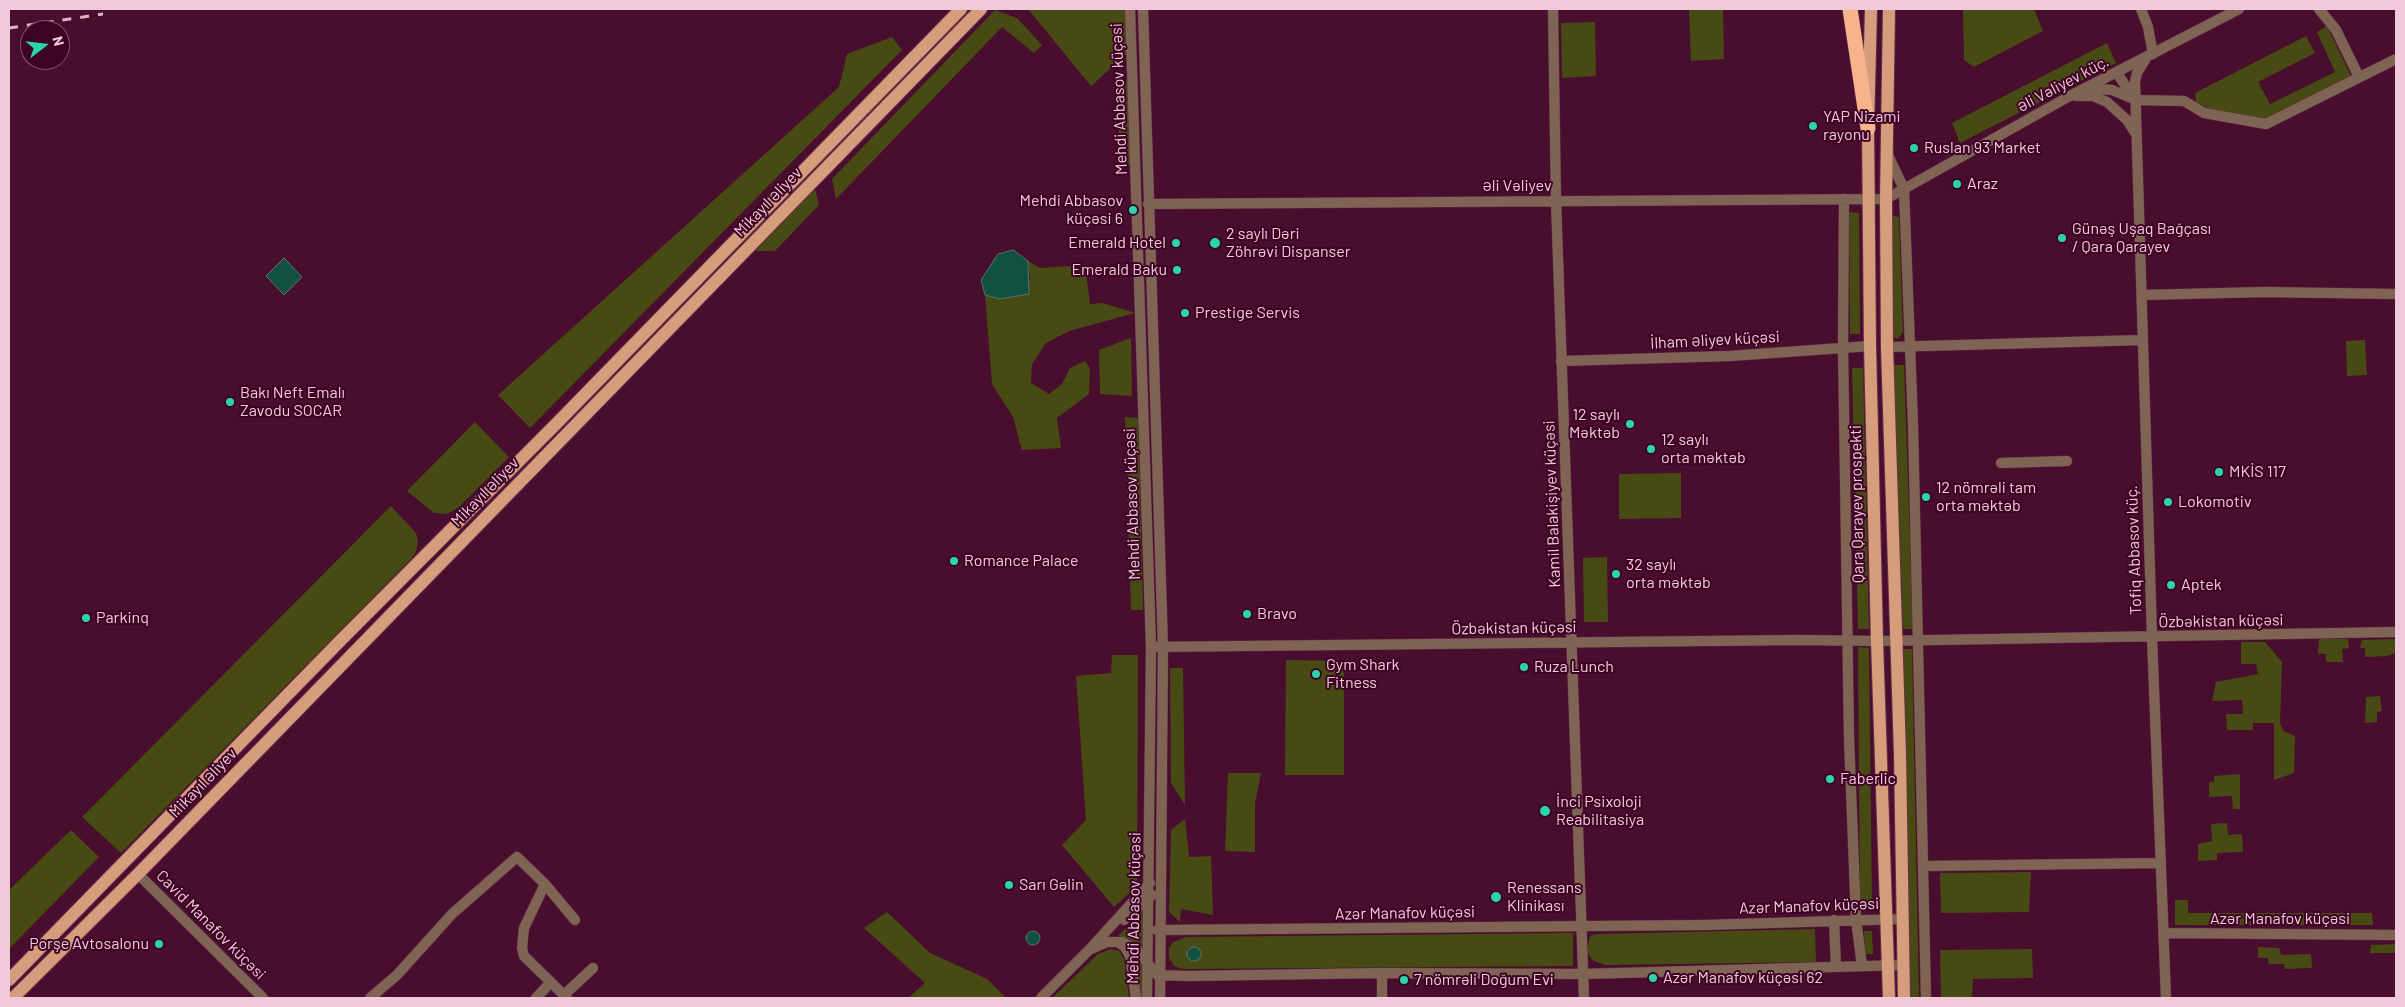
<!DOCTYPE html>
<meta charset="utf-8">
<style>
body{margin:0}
#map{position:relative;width:2405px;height:1007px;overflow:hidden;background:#490e2e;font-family:Barlow,sans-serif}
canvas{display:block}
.frame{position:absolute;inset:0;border:10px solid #f0cada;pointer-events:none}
.north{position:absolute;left:20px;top:20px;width:50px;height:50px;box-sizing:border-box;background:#3d0224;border:1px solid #85526d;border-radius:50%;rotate:74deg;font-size:14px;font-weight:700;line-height:20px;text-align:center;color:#f0cada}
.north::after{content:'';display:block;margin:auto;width:18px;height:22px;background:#2bd5ac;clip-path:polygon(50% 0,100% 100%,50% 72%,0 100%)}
</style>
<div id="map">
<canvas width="2405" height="1007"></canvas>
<div class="frame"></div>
<div class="north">N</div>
</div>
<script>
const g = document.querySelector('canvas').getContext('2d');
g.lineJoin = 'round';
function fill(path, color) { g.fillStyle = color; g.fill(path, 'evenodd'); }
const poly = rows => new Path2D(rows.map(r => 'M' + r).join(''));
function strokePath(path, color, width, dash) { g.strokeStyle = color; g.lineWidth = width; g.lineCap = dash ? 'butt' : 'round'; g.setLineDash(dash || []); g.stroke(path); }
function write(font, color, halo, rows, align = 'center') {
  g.font = font + ' Barlow,sans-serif'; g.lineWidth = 4; g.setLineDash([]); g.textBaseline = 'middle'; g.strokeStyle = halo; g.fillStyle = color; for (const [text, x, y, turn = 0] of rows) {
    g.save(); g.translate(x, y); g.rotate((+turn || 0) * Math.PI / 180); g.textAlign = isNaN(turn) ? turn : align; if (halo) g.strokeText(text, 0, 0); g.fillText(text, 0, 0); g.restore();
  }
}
fill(poly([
 [1028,9,1126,9,1131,50,1091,86],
 [1689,9,1723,9,1724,59,1691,61],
 [1963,9,2034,9,2043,31,1974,67,1964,60],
 [995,10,1017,18,1042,45,1034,53,1002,27,836,199,832,179],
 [1595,22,1596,76,1562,78,1561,23],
 [2327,26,2351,76,2265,119,2209,109,2196,102,2195,93,2306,36,2315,53,2258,82,2270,104,2335,72,2317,32],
 [892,37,902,50,530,428,498,395,839,87,847,54],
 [2107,43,2116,63,1960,143,1952,123],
 [1129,78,1132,169,1120,155,1117,90],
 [815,189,819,205,775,251,755,251],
 [1849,212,1859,213,1860,334,1850,334],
 [1890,215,1899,217,1903,332,1898,339,1892,337],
 [1028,261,1040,268,1085,265,1090,304,1103,303,1135,313,1069,331,1046,343,1032,364,1031,383,1049,394,1062,384,1070,368,1085,361,1090,368,1089,394,1057,418,1061,448,1022,450,1013,417,992,384,985,295,1000,299,1030,280],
 [1131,338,1132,396,1100,394,1099,350],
 [2365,340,2367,375,2347,376,2346,341],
 [1893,365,1904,365,1913,629,1903,629],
 [1852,368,1863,368,1869,629,1858,629],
 [1125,417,1138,418,1143,610,1131,610],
 [475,422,509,457,458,508,447,514,434,513,407,491],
 [1681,473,1681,518,1619,519,1619,474],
 [391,506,416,533,418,541,416,552,411,559,121,853,82,817],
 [1607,557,1608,622,1584,622,1583,558],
 [2319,639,2348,639,2349,648,2342,649,2343,662,2326,662,2326,654,2318,654],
 [2396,639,2396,653,2387,656,2365,657,2365,648,2360,648,2362,640],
 [2241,642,2265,642,2282,662,2280,723,2283,731,2295,736,2294,773,2274,780,2274,723,2253,723,2253,730,2227,730,2226,714,2243,714,2242,700,2212,701,2216,682,2258,674,2256,664,2241,664],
 [1858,647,1869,648,1872,908,1860,908],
 [1899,649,1912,649,1919,998,1906,998],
 [1112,655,1138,655,1137,886,1114,907,1062,845,1086,820,1076,676,1111,673],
 [1286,660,1344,661,1344,775,1285,775],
 [1170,668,1183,668,1185,805,1171,783],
 [2380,696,2382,711,2377,712,2377,722,2365,723,2366,697],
 [1228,773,1261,773,1255,803,1255,852,1225,851],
 [2240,774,2240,809,2233,809,2232,796,2209,797,2209,782,2214,782,2214,776],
 [1185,819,1189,857,1211,856,1213,915,1181,909,1180,922,1169,912,1171,830],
 [2227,823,2228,835,2242,834,2243,852,2217,853,2217,860,2198,861,2198,844,2212,841,2211,824],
 [71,830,99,857,9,949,9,890],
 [2031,872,2029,912,1941,913,1940,873],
 [2175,900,2188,900,2188,913,2372,913,2373,925,2175,925],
 [1146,908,1144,951,1128,939,1118,936],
 [887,912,930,953,987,979,1006,998,908,998,925,983,864,928],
 [1815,929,1816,962,1605,965,1592,960,1587,951,1590,936,1597,934],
 [1864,931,1872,931,1873,954,1865,954],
 [1573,933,1573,966,1183,969,1174,966,1169,958,1169,948,1173,942,1186,937],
 [2396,944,2396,953,2370,953,2371,945],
 [2258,947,2279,948,2281,955,2311,954,2312,968,2285,969,2284,964,2269,964,2268,958,2258,958],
 [1110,949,1119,951,1124,959,1129,998,1052,998,1098,954],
 [2032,949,2033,978,1973,979,1972,998,1941,998,1940,950],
 [1133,954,1143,964,1143,998,1140,998]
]), '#484a13');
const water = poly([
 [1013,250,1028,261,1029,294,1000,299,985,295,981,280,998,254,1013,250],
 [284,258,302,277,284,295,266,276,284,258],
 '1026 938a7 7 0 1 1 14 0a7 7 0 1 1-14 0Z',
 '1187 954a7 7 0 1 1 14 0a7 7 0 1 1-14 0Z'
]);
fill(water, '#125141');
strokePath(water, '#55756f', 1);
const minor = poly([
 [1130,9,1151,647,1147,998],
 [1143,9,1163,648,1160,998],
 [1553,9,1556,201,1584,998],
 [2141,9,2148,27,2153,54],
 [2319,9,2336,30,2359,77],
 [2145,60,2137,73,2135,82,2152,637,2166,998],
 [2117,73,2135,100],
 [2089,88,2112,90,2136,100,2184,101,2204,113,2266,124,2396,59],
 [2076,96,2093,96,2107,102,2127,120,2136,134],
 [1887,153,1904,189,1913,425,1926,998],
 [1844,199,1843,347,1849,738,1856,919,1862,966],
 [1148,204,1886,199,2068,97,2239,9],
 [2142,295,2264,292,2396,294],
 [1887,347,2143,340],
 [1561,361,1730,356,1870,346],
 [2001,463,2067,461],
 [1151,647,1798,640,1877,641,2396,632],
 [1924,866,2161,863],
 [138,874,263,998],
 [545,884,575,920],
 [1124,920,1152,895],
 [1834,920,1836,967],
 [1157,930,1705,925,1903,919],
 [2164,933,2396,935],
 [1119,943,1125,947,1130,956,1136,998],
 [1089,950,1107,942,1122,942,1137,950,1157,975,1187,976,1382,973,1583,974,1904,965],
 [1382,973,1382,998],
 [564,995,593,968],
 [370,998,397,975,452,914,517,857,545,884,524,928,522,948,524,956,567,998],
 [536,998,551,982],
 [1041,998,1089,950,1150,883]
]);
const major = poly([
 [1871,9,1868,128,1870,346,1877,641,1889,998],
 [1889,9,1886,199,1887,347,1900,754,1904,998],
 [9,980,338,643,557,423,961,9],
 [13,998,138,874,981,9]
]);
const highway = poly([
 [1850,9,1868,128]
]);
strokePath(minor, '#67304d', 11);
strokePath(major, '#67304d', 14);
strokePath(highway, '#67304d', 16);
strokePath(minor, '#7f6454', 10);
strokePath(major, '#d59d7c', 12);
strokePath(highway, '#f7b48c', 15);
strokePath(poly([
 [9,28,103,14]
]), '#ddb4c6', 3, [9, 9]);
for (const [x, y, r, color] of [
 [1813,126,5,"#2bd5ac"],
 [1914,148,5,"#2bd5ac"],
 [1957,184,5,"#2bd5ac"],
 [1133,210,5,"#2bd5ac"],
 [2062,238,5,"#2bd5ac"],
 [1176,243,5,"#2bd5ac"],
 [1215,243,6,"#2bd5ac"],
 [1177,270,5,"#2bd5ac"],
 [1185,313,5,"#2bd5ac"],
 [230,402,5,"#2bd5ac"],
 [1630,424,5,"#2bd5ac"],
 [1651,449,5,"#2bd5ac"],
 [2219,472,5,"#2bd5ac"],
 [1926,497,5,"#2bd5ac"],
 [2168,502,5,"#2bd5ac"],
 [954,561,5,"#2bd5ac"],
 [1616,574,5,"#2bd5ac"],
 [2171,585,5,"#2bd5ac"],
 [1247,614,5,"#2bd5ac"],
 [86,618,5,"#2bd5ac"],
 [1524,667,5,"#2bd5ac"],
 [1316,674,5,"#2bd5ac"],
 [1830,779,5,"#2bd5ac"],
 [1545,811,6,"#2bd5ac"],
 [1009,885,5,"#2bd5ac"],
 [1496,897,6,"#2bd5ac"],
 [159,944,5,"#2bd5ac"],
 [1653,978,5,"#2bd5ac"],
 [1404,980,5,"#2bd5ac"]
]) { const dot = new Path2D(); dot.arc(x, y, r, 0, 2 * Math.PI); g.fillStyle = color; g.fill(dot); strokePath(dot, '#3d0224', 2); }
write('16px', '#f0cada', '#3d0224', [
 ["Əli Vəliyev küç.",2063,84,-28],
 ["Mehdi Abbasov küçəsi",1119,99,-92],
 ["Əli Vəliyev",1517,186],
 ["Mikayıl Əliyev",768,202,-46],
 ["İlham Əliyev küçəsi",1715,340,-3],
 ["Mikayıl Əliyev",485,492,-46],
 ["Mehdi Abbasov küçəsi",1132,504,-92],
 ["Kamil Balakişiyev küçəsi",1552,504,-92],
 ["Qara Qarayev prospekti",1857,504,-91],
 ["Tofiq Abbasov küç.",2134,550,-92],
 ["Özbəkistan küçəsi",2221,621,-1],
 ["Özbəkistan küçəsi",1514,628,-1],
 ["Mikayıl Əliyev",203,783,-46],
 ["Azər Manafov küçəsi",1809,906,-2],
 ["Mehdi Abbasov küçəsi",1134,908,-89],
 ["Azər Manafov küçəsi",1405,913,-1],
 ["Azər Manafov küçəsi",2280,919],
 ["Cavid Manafov küçəsi",211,925,45]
]);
write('16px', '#f0cada', '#3d0224', [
 ["YAP Nizami",1823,117],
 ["rayonu",1823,135],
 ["Ruslan 93 Market",1924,148],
 ["Araz",1967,184],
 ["Mehdi Abbasov",1123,201,"right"],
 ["küçəsi 6",1123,219,"right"],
 ["Günəş Uşaq Bağçası",2072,229],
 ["/ Qara Qarayev",2072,247],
 ["2 saylı Dəri",1226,234],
 ["Zöhrəvi Dispanser",1226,252],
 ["Emerald Hotel",1166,243,"right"],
 ["Emerald Baku",1167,270,"right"],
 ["Prestige Servis",1195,313],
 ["Bakı Neft Emalı",240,393],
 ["Zavodu SOCAR",240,411],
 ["12 saylı",1620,415,"right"],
 ["Məktəb",1620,433,"right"],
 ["12 saylı",1661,440],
 ["orta məktəb",1661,458],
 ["MKİS 117",2229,472],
 ["12 nömrəli tam",1936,488],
 ["orta məktəb",1936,506],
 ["Lokomotiv",2178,502],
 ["Romance Palace",964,561],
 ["32 saylı",1626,565],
 ["orta məktəb",1626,583],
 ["Aptek",2181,585],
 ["Bravo",1257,614],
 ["Parkinq",96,618],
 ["Gym Shark",1326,665],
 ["Fitness",1326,683],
 ["Ruza Lunch",1534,667],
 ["Faberlic",1840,779],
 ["İnci Psixoloji",1556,802],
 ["Reabilitasiya",1556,820],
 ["Sarı Gəlin",1019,885],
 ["Renessans",1507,888],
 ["Klinikası",1507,906],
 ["Porşe Avtosalonu",149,944,"right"],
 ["Azər Manafov küçəsi 62",1663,978],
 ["7 nömrəli Doğum Evi",1414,980]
], 'left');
</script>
